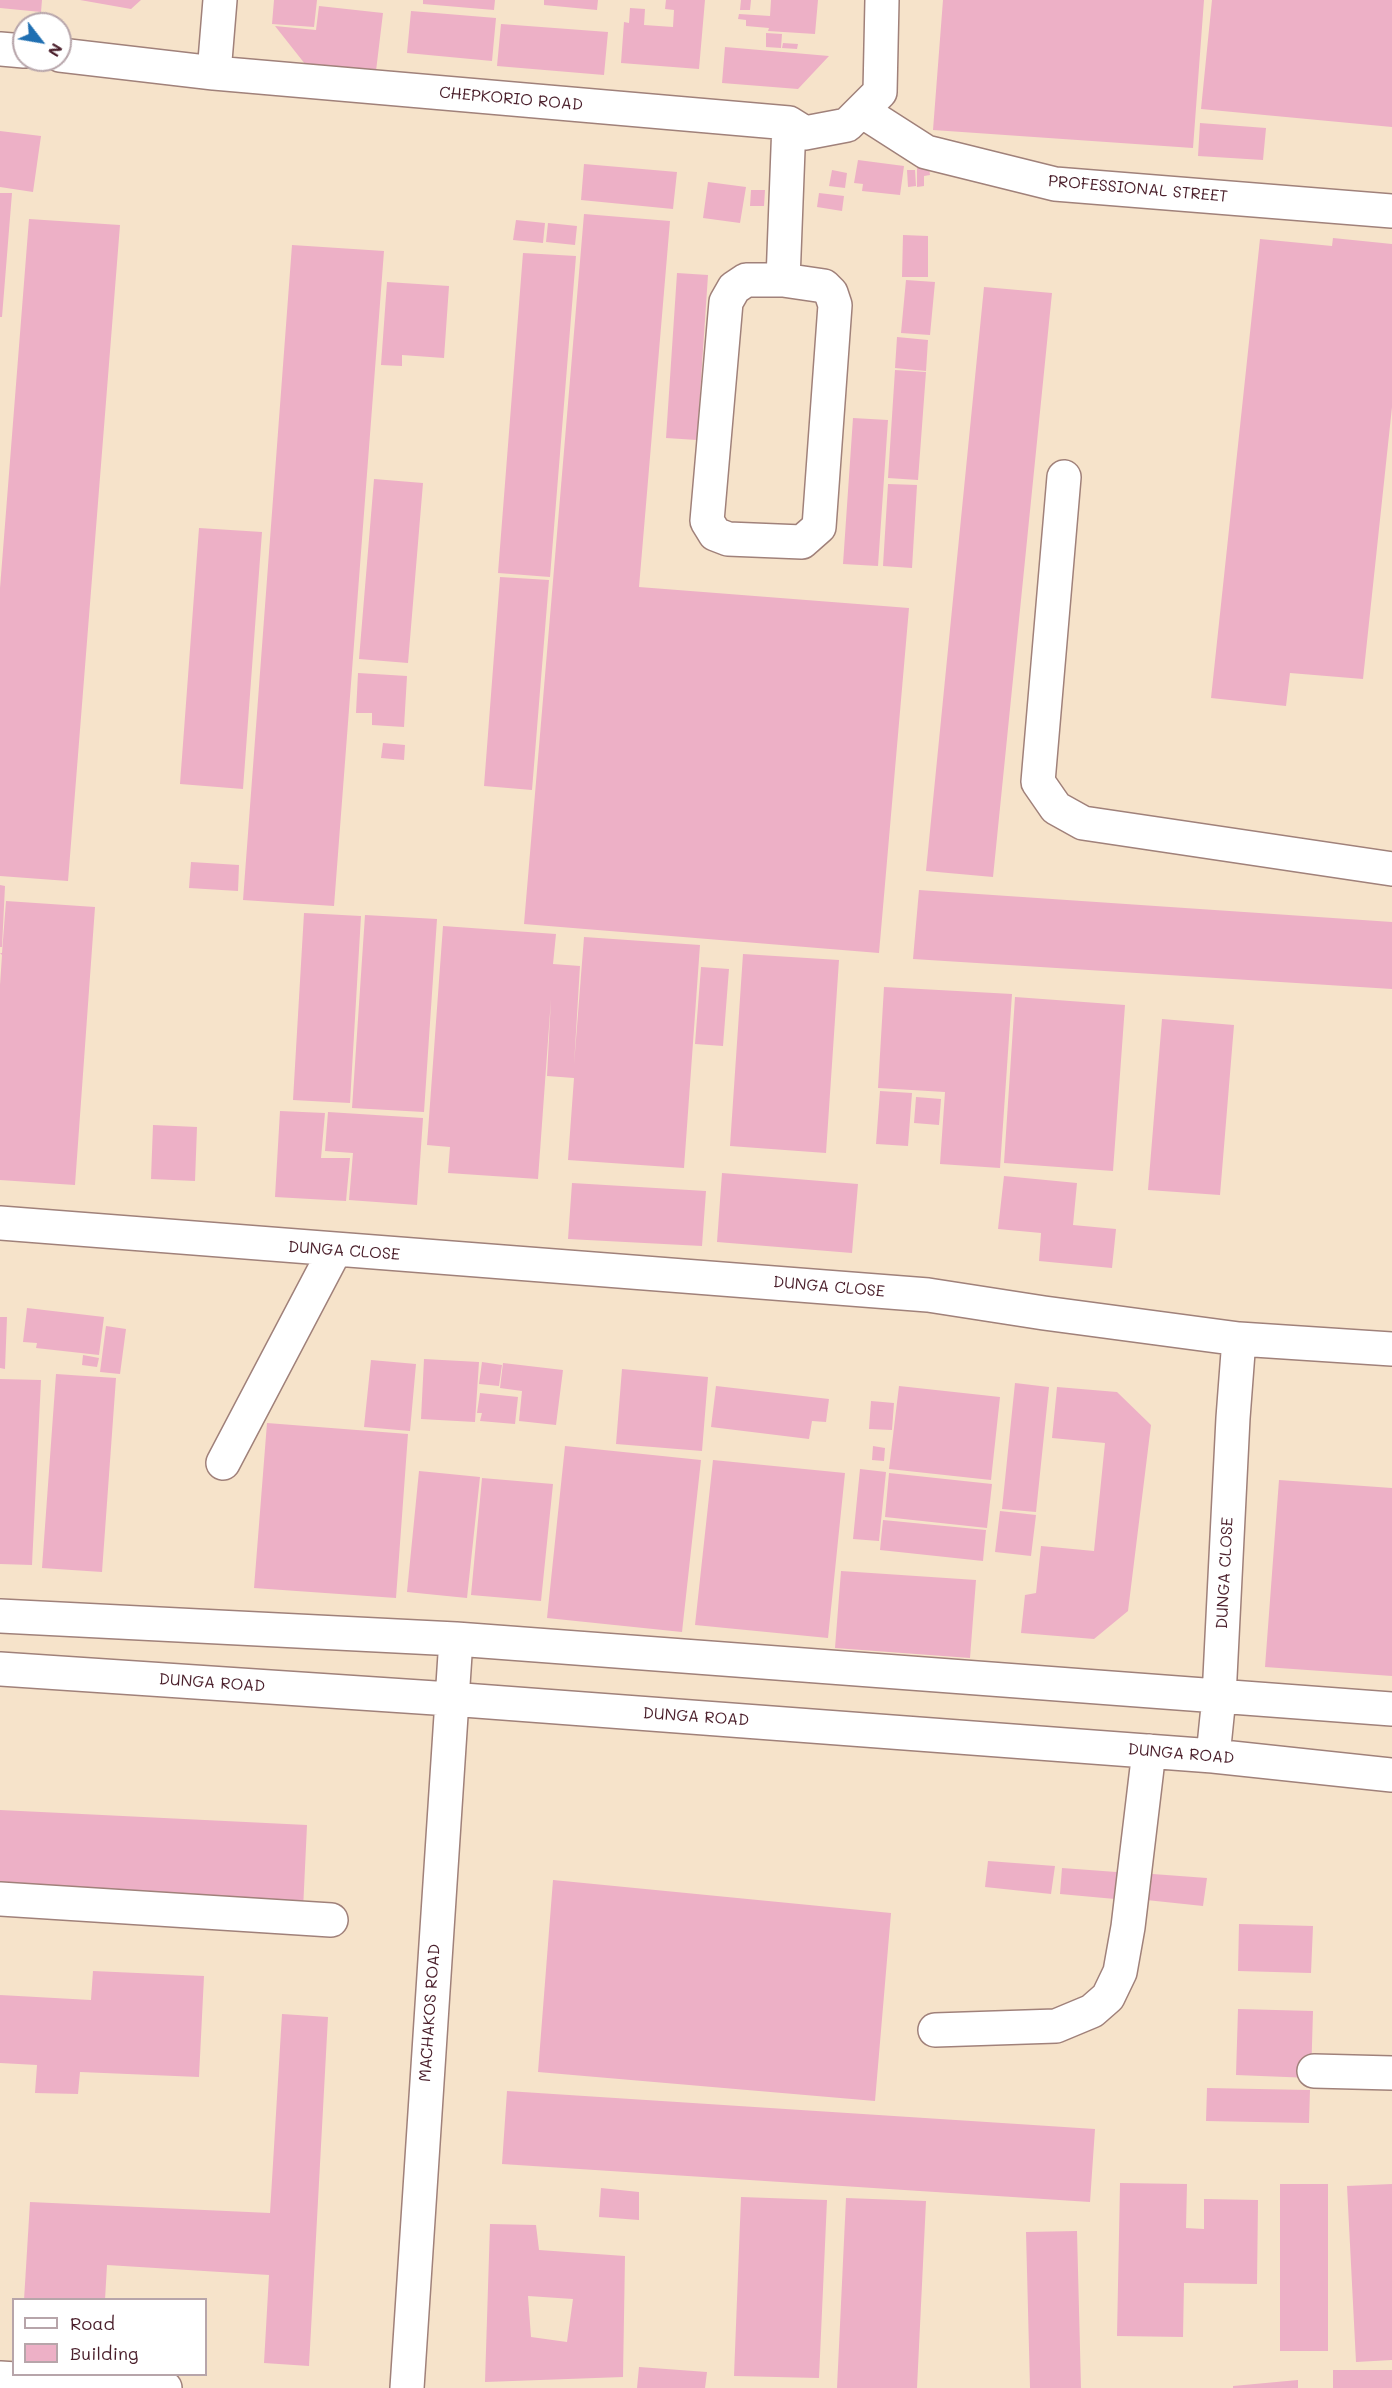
<!DOCTYPE html>
<style>
body{margin:0}
#map{position:relative;width:1392px;height:2388px;overflow:hidden;background:#f6e3ca;font-family:Mali,sans-serif}
canvas{display:block}
.legend{position:absolute;left:12px;top:2298px;width:195px;height:78px;box-sizing:border-box;background:#fff;border:2px solid #b7a5aa;margin:0;padding:8px 10px;list-style:none;font-size:18px;color:#4a1f2b}
.legend li{display:flex;align-items:center;gap:12px;height:30px}
.legend b{width:30px;border:2px solid #b7a5aa}
.north{position:absolute;left:12px;top:12px;width:60px;height:60px;box-sizing:border-box;background:#fff;border:2px solid #b7a5aa;border-radius:50%;rotate:121deg;font-size:16px;font-weight:700;line-height:24px;text-align:center;color:#4a1f2b}
.north::after{content:'';display:block;margin:auto;width:21px;height:27px;background:#1f6fb2;clip-path:polygon(50% 0,100% 100%,50% 72%,0 100%)}
</style>
<div id="map">
<canvas width="1392" height="2388"></canvas>
<ul class="legend">
<li><b style="height:8px;background:#fff"></b>Road</li>
<li><b style="height:16px;background:#edb0c6"></b>Building</li>
</ul>
<div class="north">N</div>
</div>
<script>
const g = document.querySelector('canvas').getContext('2d');
g.lineJoin = 'round';
function fill(path, color) { g.fillStyle = color; g.fill(path, 'evenodd'); }
const poly = rows => new Path2D(rows.map(r => 'M' + r).join(''));
function strokePath(path, color, width, dash) { g.strokeStyle = color; g.lineWidth = width; g.lineCap = dash ? 'butt' : 'round'; g.setLineDash(dash || []); g.stroke(path); }
function write(font, color, halo, rows, align = 'center') {
  g.font = font + ' Mali,sans-serif'; g.lineWidth = 5; g.setLineDash([]); g.textBaseline = 'middle'; g.strokeStyle = halo; g.fillStyle = color; for (const [text, x, y, turn = 0] of rows) {
    g.save(); g.translate(x, y); g.rotate((+turn || 0) * Math.PI / 180); g.textAlign = isNaN(turn) ? turn : align; if (halo) g.strokeText(text, 0, 0); g.fillText(text, 0, 0); g.restore();
  }
}
fill(poly([
 [0,0,42,0,41,12,0,8],
 [80,0,141,0,131,9],
 [274,0,317,0,314,27,272,24],
 [423,0,495,0,494,10,423,4],
 [544,0,598,0,597,10,544,5],
 [666,0,705,0,699,69,621,63,624,22,629,23,630,8,645,9,644,25,673,27,674,10,665,9],
 [741,0,751,0,750,10,740,10],
 [771,0,818,0,815,34,768,31,769,28,746,26,746,20,738,19,739,14,770,16],
 [943,0,1204,0,1193,148,933,130],
 [1212,0,1392,0,1392,127,1201,109],
 [319,6,383,13,376,71,305,64,275,26,316,30],
 [411,11,496,18,492,61,407,53],
 [501,24,608,32,604,75,497,66],
 [766,33,782,34,781,48,766,47],
 [783,43,798,44,797,49,782,48],
 [725,47,829,56,798,89,722,83],
 [1200,123,1266,128,1263,160,1198,156],
 [0,131,41,136,33,192,0,187],
 [858,160,904,166,900,195,862,191,863,184,854,183],
 [584,164,677,172,673,209,581,200],
 [917,168,929,168,930,175,924,176,924,186,917,187],
 [832,170,847,173,845,188,829,186],
 [907,170,915,170,916,186,908,187],
 [708,182,746,187,740,223,703,218],
 [751,190,765,190,764,206,750,206],
 [0,193,12,193,2,317,0,317],
 [819,193,844,196,842,211,817,207],
 [584,214,670,221,639,587,909,608,879,953,524,924],
 [29,219,120,225,68,881,0,876,0,588],
 [516,220,545,223,543,243,513,240],
 [548,223,577,226,575,245,546,242],
 [903,235,928,236,928,277,902,277],
 [1333,238,1392,244,1392,407,1363,679,1290,673,1286,706,1211,698,1260,239,1332,246],
 [292,245,384,251,334,906,243,900],
 [523,253,576,256,550,577,498,573],
 [677,273,708,275,697,440,666,438],
 [906,280,935,282,930,335,901,333],
 [387,282,449,286,444,358,402,355,402,366,381,365],
 [984,287,1052,293,993,877,926,871],
 [897,337,928,340,926,371,895,368],
 [895,370,926,372,918,480,888,478],
 [853,418,888,420,878,566,843,564],
 [374,479,423,483,408,663,359,659],
 [888,484,917,485,912,568,883,566],
 [199,528,262,532,243,789,180,784],
 [500,577,549,580,532,790,484,786],
 [358,673,407,676,404,727,372,725,372,713,356,713],
 [383,743,405,745,404,760,381,758],
 [191,862,239,865,238,891,189,888],
 [0,885,5,886,2,947,0,947],
 [919,890,1392,922,1392,989,913,959],
 [6,901,95,907,75,1185,0,1180,0,985,2,955,0,953,2,953],
 [304,913,361,916,350,1103,293,1100],
 [365,915,437,919,424,1112,352,1108],
 [443,926,556,934,553,964,580,966,574,1065,584,937,700,945,684,1168,568,1160,574,1078,547,1076,551,999,538,1179,448,1173,450,1147,427,1145],
 [743,954,839,960,826,1153,730,1146],
 [701,967,729,969,723,1046,695,1044],
 [884,987,1012,994,1000,1168,940,1164,945,1092,878,1088],
 [1015,997,1125,1005,1113,1171,1004,1163],
 [1162,1019,1234,1025,1220,1195,1148,1190],
 [880,1091,912,1093,908,1146,876,1144],
 [916,1097,941,1099,939,1125,914,1123],
 [280,1111,325,1113,321,1158,350,1158,346,1201,275,1197],
 [328,1112,423,1118,417,1205,349,1200,353,1153,325,1151],
 [153,1125,197,1127,195,1181,151,1179],
 [722,1173,858,1184,852,1253,717,1242],
 [1004,1176,1077,1183,1073,1225,1116,1229,1112,1268,1039,1261,1041,1233,998,1229],
 [572,1183,706,1191,702,1246,568,1239],
 [27,1308,104,1317,99,1355,36,1348,37,1343,23,1342],
 [0,1317,7,1317,5,1369,0,1368],
 [106,1326,126,1329,120,1374,100,1372],
 [83,1355,99,1358,97,1367,82,1365],
 [424,1359,479,1362,475,1422,421,1419],
 [371,1360,416,1364,410,1431,364,1427],
 [482,1362,502,1365,499,1386,479,1384],
 [503,1363,563,1370,556,1425,519,1421,522,1391,500,1388],
 [622,1369,708,1377,702,1451,616,1444],
 [56,1374,116,1378,102,1572,42,1568],
 [0,1379,41,1380,32,1565,0,1564],
 [1015,1383,1049,1387,1036,1512,1002,1509],
 [716,1386,829,1399,826,1422,812,1421,809,1439,711,1427],
 [899,1386,1000,1397,991,1480,889,1469],
 [1057,1387,1117,1392,1151,1425,1128,1611,1094,1639,1021,1633,1025,1595,1036,1593,1041,1546,1094,1551,1105,1443,1052,1438],
 [480,1393,518,1397,515,1424,480,1421,482,1413,477,1413],
 [871,1401,894,1403,892,1430,869,1429],
 [267,1423,408,1434,396,1598,254,1588],
 [565,1446,701,1460,682,1632,547,1618],
 [873,1446,885,1448,884,1461,872,1460],
 [713,1460,845,1473,828,1638,695,1625],
 [860,1469,886,1472,879,1541,853,1539],
 [419,1471,480,1477,467,1598,407,1592],
 [889,1473,992,1484,987,1528,885,1517],
 [482,1478,553,1484,541,1601,471,1595],
 [1279,1480,1392,1488,1392,1676,1265,1667],
 [1000,1511,1036,1515,1031,1556,995,1552],
 [883,1520,986,1530,983,1561,880,1550],
 [841,1571,976,1580,970,1658,835,1648],
 [0,1810,307,1825,303,1910,0,1894],
 [988,1861,1055,1866,1051,1894,985,1887],
 [1062,1868,1130,1873,1126,1900,1060,1894],
 [1139,1873,1207,1878,1203,1906,1137,1899],
 [553,1880,891,1913,875,2101,538,2072],
 [1239,1924,1313,1926,1311,1973,1238,1971],
 [93,1971,204,1976,199,2077,80,2072,78,2094,35,2093,37,2065,0,2063,0,1995,91,2000],
 [1238,2009,1313,2011,1311,2078,1236,2075],
 [282,2014,328,2017,309,2366,264,2363,269,2275,107,2265,105,2300,24,2300,30,2202,270,2213],
 [1207,2088,1310,2090,1309,2123,1206,2121],
 [507,2091,1095,2129,1090,2202,502,2164],
 [1120,2183,1187,2184,1186,2228,1204,2229,1204,2199,1258,2200,1257,2284,1184,2283,1183,2337,1117,2336],
 [1280,2184,1328,2184,1328,2351,1280,2351],
 [1392,2184,1392,2360,1356,2362,1347,2186],
 [601,2188,639,2192,639,2220,599,2217],
 [741,2197,827,2200,819,2378,734,2376],
 [846,2198,926,2201,917,2388,837,2388],
 [490,2224,536,2225,539,2250,625,2256,623,2377,485,2382],
 [528,2296,573,2299,567,2342,531,2337],
 [1077,2231,1081,2388,1030,2388,1026,2232],
 [639,2367,707,2372,705,2388,637,2388],
 [1333,2370,1392,2370,1392,2388,1333,2388],
 [1298,2380,1298,2388,1233,2388,1233,2386]
]), '#edb0c6');
const minor = poly([
 [0,49,24,51],
 [60,55,214,73,789,123,805,133,847,125,880,92,882,0],
 [214,73,220,0],
 [862,111,926,152,1055,184,1392,211],
 [783,280,824,286,831,293,835,305,819,527,802,542,728,539,715,534,707,521,726,302,734,288,746,280,783,280,789,123],
 [1064,477,1038,782,1056,808,1083,823,1392,869],
 [0,1223,928,1295,1044,1313,1239,1339,1233,1418,1219,1697,1213,1756],
 [1239,1339,1392,1349],
 [223,1463,335,1250],
 [0,1616,456,1639,1392,1709],
 [0,1669,450,1699,1213,1756,1392,1775],
 [0,1899,331,1920],
 [935,2030,1056,2026,1092,2011,1108,1997,1120,1972,1128,1927,1149,1751],
 [1314,2071,1392,2073],
 [0,2378,165,2388],
 [407,2388,456,1639]
]);
strokePath(minor, '#a0817a', 36);
strokePath(minor, '#fff', 33);
write('16px', '#4a1f2b', '#fff', [
 ["CHEPKORIO ROAD",511,99,5],
 ["PROFESSIONAL STREET",1138,189,5],
 ["DUNGA CLOSE",344,1251,4],
 ["DUNGA CLOSE",829,1287,5],
 ["DUNGA CLOSE",1225,1573,-87],
 ["DUNGA ROAD",212,1683,4],
 ["DUNGA ROAD",696,1717,4],
 ["DUNGA ROAD",1181,1754,5],
 ["MACHAKOS ROAD",430,2013,-86]
]);
</script>
